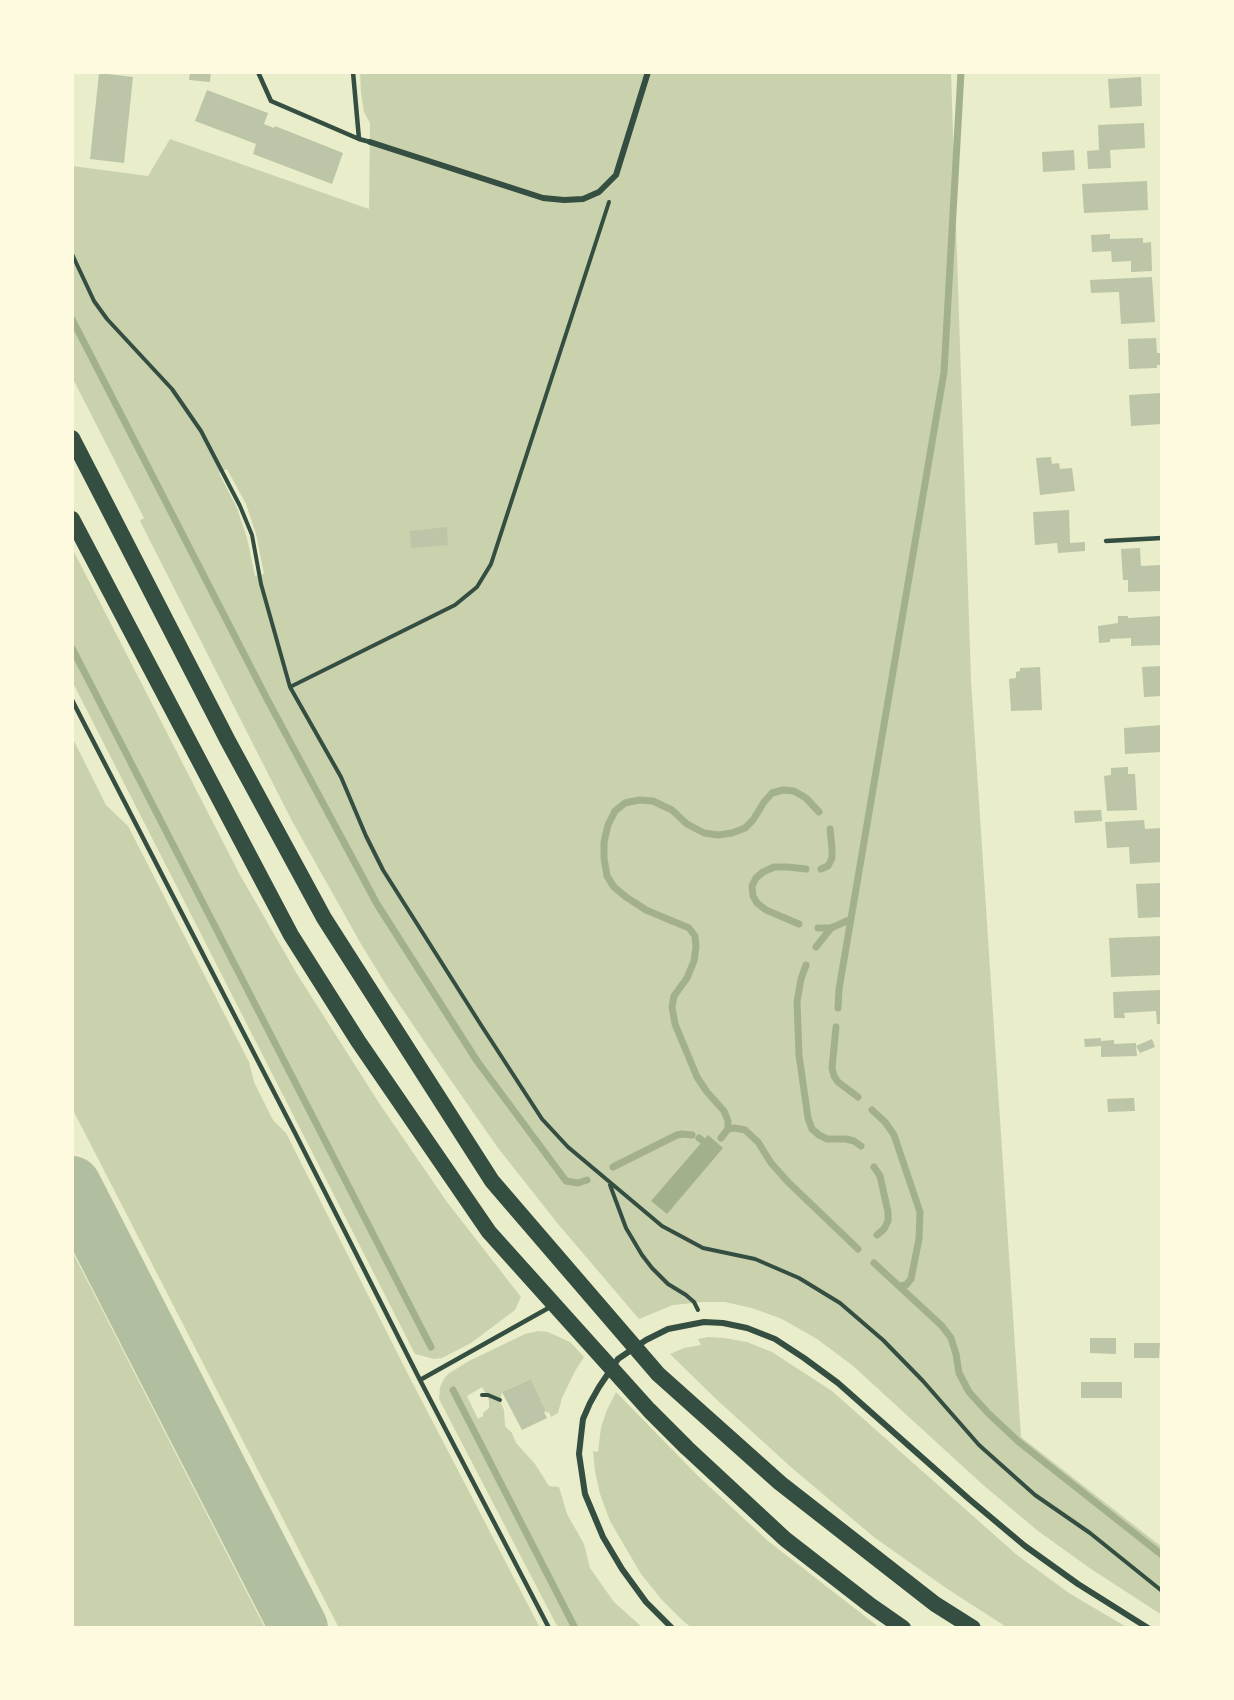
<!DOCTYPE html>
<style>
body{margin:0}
#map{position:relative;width:1234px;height:1700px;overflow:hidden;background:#e9edc9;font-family:Quicksand,sans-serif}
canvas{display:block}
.frame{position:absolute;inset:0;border:74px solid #fefae0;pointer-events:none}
</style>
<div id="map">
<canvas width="1234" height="1700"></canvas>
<div class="frame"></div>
</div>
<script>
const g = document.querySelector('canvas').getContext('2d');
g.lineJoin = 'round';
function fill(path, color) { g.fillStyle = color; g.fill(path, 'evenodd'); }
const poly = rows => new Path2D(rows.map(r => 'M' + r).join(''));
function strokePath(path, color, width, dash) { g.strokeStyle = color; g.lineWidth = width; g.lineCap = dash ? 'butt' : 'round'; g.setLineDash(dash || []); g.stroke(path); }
fill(poly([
 [360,72,951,72,971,681,1021,1437,1162,1547,1162,1615,1091,1569,1038,1531,982,1484,852,1365,817,1339,782,1319,752,1308,725,1302,703,1302,673,1305,639,1319,558,1224,498,1148,443,1069,388,988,361,944,292,821,140,521,144,518,72,377,72,166,148,176,170,139,369,209,370,123,364,112,361,93],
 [227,469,246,504,256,534,264,574,255,576,247,538,237,508,219,473],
 [72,548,240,875,297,974,379,1103,447,1202,521,1297,515,1310,471,1343,442,1358,434,1359,415,1354,72,681],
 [72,737,106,805,128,826,249,1062,254,1082,273,1120,286,1133,412,1382,540,1628,339,1628,72,1108],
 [72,1251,265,1628,72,1628],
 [538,1331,548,1332,570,1342,584,1357,575,1371,562,1398,558,1413,551,1417,549,1412,547,1413,531,1379,502,1392,500,1401,504,1410,505,1426,512,1433,516,1443,535,1464,549,1486,559,1487,567,1514,584,1544,590,1568,614,1602,643,1628,560,1628,556,1624,439,1399,440,1387,444,1379,448,1374,469,1361,525,1334],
 [482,1387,489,1400,489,1408,483,1413,483,1416,478,1419,467,1396],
 [708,1337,724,1338,747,1342,772,1352,832,1391,1017,1555,1069,1593,1128,1628,1008,1628,949,1590,875,1538,792,1468,716,1399,670,1354,684,1348,701,1345,698,1339],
 [616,1392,698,1476,768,1541,880,1628,692,1628,683,1621,662,1600,641,1574,610,1521,600,1494,595,1471,593,1451,598,1452,601,1427,607,1410]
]), '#cad2ad');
fill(poly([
 [708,1135,723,1148,667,1214,651,1201]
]), '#a3b18a');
strokePath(poly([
 [72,319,266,697,377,904,477,1061,566,1181,578,1183,587,1180],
 [72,648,431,1347],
 [821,869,828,866,832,858,832,848,830,829],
 [799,924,766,910,757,903,753,896,752,886,756,878,763,872,774,867,788,867,806,869],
 [818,928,831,928],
 [816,947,831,928,851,919],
 [806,965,801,979,797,1002,799,1055,808,1118,812,1129,819,1135,827,1139,846,1139,854,1141,861,1146],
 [838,1008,839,989,944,372,961,72],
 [836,1027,832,1068,834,1076,838,1082,858,1097],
 [872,1110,885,1122,894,1135,920,1212,919,1239,911,1279,906,1285,899,1286],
 [728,1129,735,1128,745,1130,758,1142,771,1163,788,1182,858,1249],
 [699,1138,703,1141],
 [721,1138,728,1129,728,1121,724,1111,707,1092,697,1077,675,1024,672,1007,674,996,687,978,694,961,696,947,695,936,689,928,646,910,626,897,614,887,607,876,604,858,604,842,608,825,615,811,625,803,639,800,653,801,672,810,687,824,704,833,718,835,732,833,745,828,753,820,764,802,772,793,783,790,794,791,806,798,819,812],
 [613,1167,677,1135,682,1134,692,1135],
 [874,1167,880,1176,888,1212,888,1221,884,1229,877,1235],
 [874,1263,942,1326,951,1338,956,1354,959,1373,969,1392,988,1413,1019,1442,1162,1555],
 [453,1390,575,1628]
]), '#a3b18a', 7);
strokePath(poly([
 [72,1185,299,1628]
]), '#b2bea0', 58);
fill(poly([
 [190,72,211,72,210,82,189,80],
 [99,73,133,77,124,163,90,159],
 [1141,77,1142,106,1110,108,1108,79],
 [207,90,268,113,264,124,274,128,275,126,343,153,332,184,253,154,256,144,195,121],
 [1144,123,1145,148,1110,150,1111,168,1088,169,1087,151,1099,150,1098,125],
 [1074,150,1075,170,1043,172,1042,152],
 [1147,181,1148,210,1084,213,1082,184],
 [1110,234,1110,239,1143,238,1143,243,1151,242,1152,271,1131,272,1131,261,1112,262,1111,251,1092,252,1091,235],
 [1152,277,1155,322,1121,324,1119,292,1091,293,1090,280],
 [1156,338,1157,353,1162,353,1162,365,1157,365,1157,368,1129,369,1128,339],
 [1160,393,1162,424,1131,426,1129,395],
 [1051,457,1052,464,1059,463,1060,469,1072,468,1075,491,1040,495,1036,458],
 [1069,510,1070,543,1085,542,1085,551,1058,553,1057,543,1035,545,1033,512],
 [447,527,448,545,411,548,410,531],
 [1140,548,1141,566,1161,565,1162,591,1128,592,1128,580,1123,580,1121,549],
 [1118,616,1128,616,1128,618,1161,616,1162,645,1131,646,1131,638,1110,639,1110,642,1099,643,1098,626,1118,623],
 [1162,666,1162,696,1144,697,1142,667],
 [1040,667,1042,710,1011,711,1009,679,1016,678,1016,672,1020,671,1020,668],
 [1162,725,1162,752,1125,754,1124,728],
 [1128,767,1128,774,1135,774,1137,810,1107,811,1104,776,1111,775,1111,768],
 [1101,810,1102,821,1075,823,1074,811],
 [1144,820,1145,829,1162,828,1162,862,1130,864,1129,847,1107,848,1105,822],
 [1162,883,1162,917,1138,918,1136,884],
 [1162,936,1162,975,1111,977,1109,938],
 [1161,990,1162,993,1162,1024,1157,1024,1156,1011,1124,1013,1125,1018,1114,1018,1113,992],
 [1101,1038,1101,1041,1114,1040,1114,1044,1136,1043,1136,1046,1152,1039,1155,1047,1140,1053,1136,1046,1137,1056,1101,1057,1101,1046,1085,1047,1084,1039],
 [1134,1098,1135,1111,1108,1112,1107,1099],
 [1090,1338,1116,1338,1116,1354,1090,1353],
 [1134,1343,1160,1343,1159,1358,1134,1358],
 [531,1379,546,1411,544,1412,547,1418,522,1430,502,1392],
 [1081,1382,1122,1382,1122,1398,1081,1398]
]), '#bcc5a7');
strokePath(poly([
 [72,254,94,301,107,319,172,389,201,431,240,506,252,535,261,584,290,687,341,777,366,836,383,870,481,1025,542,1119,568,1147,662,1226,703,1248,755,1259,799,1278,840,1303,883,1340,923,1381,979,1445,1035,1495,1090,1533,1162,1591],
 [290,687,455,605,477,587,491,564,609,202],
 [610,1185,626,1228,642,1255,652,1268,668,1284,686,1295,694,1302,698,1310],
 [482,1395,488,1395,500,1400]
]), '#344e41', 4);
strokePath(poly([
 [258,72,271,101,359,139],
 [353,72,359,139,370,142],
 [1106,541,1162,538],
 [72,700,294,1131,420,1380,549,1628],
 [420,1380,552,1306]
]), '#344e41', 4.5);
strokePath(poly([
 [370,142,543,198,564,200,583,199,599,192,616,175,648,72],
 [672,1628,646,1602,622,1569,603,1537,585,1494,579,1454,581,1436,583,1419,590,1403,599,1387,618,1359,646,1340,668,1329,704,1322,723,1323,747,1328,775,1339,804,1358,838,1383,969,1499,1025,1546,1078,1584,1148,1628]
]), '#344e41', 6);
strokePath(poly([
 [72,438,228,741,324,918,492,1181,658,1374,780,1483,935,1604,973,1628],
 [72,519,291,935,358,1041,489,1232,649,1410,687,1448,785,1539,870,1605,903,1628]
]), '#344e41', 16);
</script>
